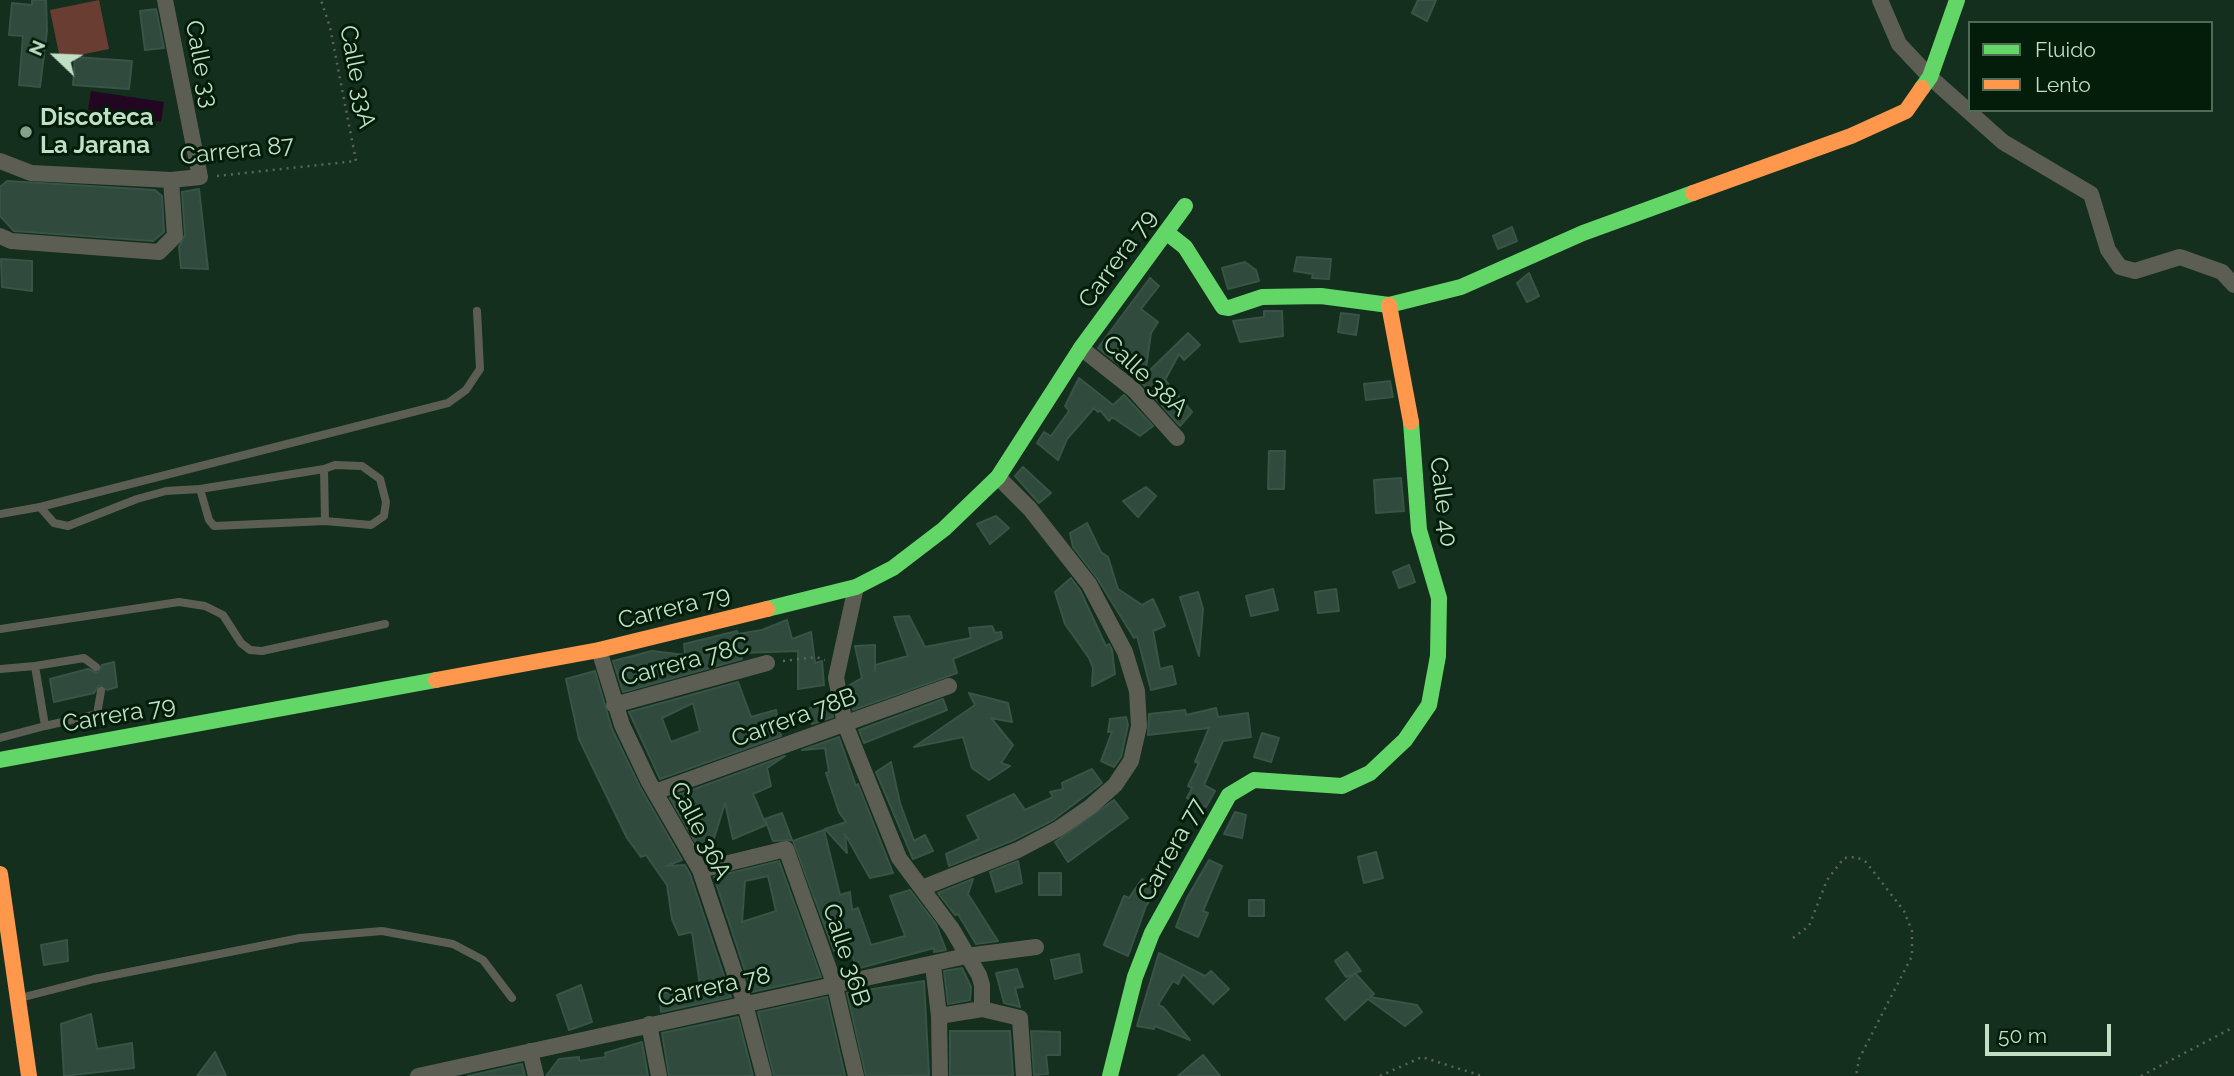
<!DOCTYPE html>
<style>
body{margin:0}
#map{position:relative;width:2234px;height:1076px;overflow:hidden;background:#142f1d;font-family:Raleway,sans-serif}
canvas{display:block}
.legend{position:absolute;left:1968px;top:21px;width:245px;height:91px;box-sizing:border-box;background:#041d0b;border:2px solid #4f6b55;margin:0;padding:9px 12px;list-style:none;font-size:21px;color:#c0dfc5}
.legend li{display:flex;align-items:center;gap:14px;height:35px}
.legend b{width:35px;border:2px solid #4f6b55}
.north{position:absolute;left:21px;top:21px;width:70px;height:70px;-webkit-text-stroke:5px #041d0b;paint-order:stroke;rotate:293deg;font-size:19px;font-weight:700;line-height:28px;text-align:center;color:#c0dfc5}
.north::after{content:'';display:block;margin:auto;width:24px;height:32px;background:#c0dfc5;clip-path:polygon(50% 0,100% 100%,50% 72%,0 100%)}
.scale{position:absolute;left:1985px;top:1024px;width:126px;height:32px;box-sizing:border-box;border:4px solid #c0dfc5;border-top:0;padding-left:9px;font-size:21px;line-height:24px;white-space:nowrap;color:#c0dfc5;-webkit-text-stroke:5px #041d0b;paint-order:stroke}
</style>
<div id="map">
<canvas width="2234" height="1076"></canvas>
<ul class="legend">
<li><b style="height:9px;background:#63d668"></b>Fluido</li>
<li><b style="height:9px;background:#ff974d"></b>Lento</li>
</ul>
<div class="north">N</div>
<div class="scale">50 m</div>
</div>
<script>
const g = document.querySelector('canvas').getContext('2d');
g.lineJoin = 'round';
function fill(path, color) { g.fillStyle = color; g.fill(path, 'evenodd'); }
const poly = rows => new Path2D(rows.map(r => 'M' + r).join(''));
function strokePath(path, color, width, dash) { g.strokeStyle = color; g.lineWidth = width; g.lineCap = dash ? 'butt' : 'round'; g.setLineDash(dash || []); g.stroke(path); }
function write(font, color, halo, rows, align = 'center') {
  g.font = font + ' Raleway,sans-serif'; g.lineWidth = 6; g.setLineDash([]); g.textBaseline = 'middle'; g.strokeStyle = halo; g.fillStyle = color; for (const [text, x, y, turn = 0] of rows) {
    g.save(); g.translate(x, y); g.rotate((+turn || 0) * Math.PI / 180); g.textAlign = isNaN(turn) ? turn : align; if (halo) g.strokeText(text, 0, 0); g.fillText(text, 0, 0); g.restore();
  }
}
fill(poly([
 [99,0,109,49,60,59,50,10]
]), '#6a3d33');
fill(poly([
 [91,91,164,102,161,122,88,110]
]), '#230622');
const building = poly([
 [32,0,46,0,47,31,40,87,19,85,23,36,9,35,12,3,32,5,32,0],
 [1418,0,1436,0,1427,21,1412,13,1418,0],
 [156,9,164,48,145,50,140,11,156,9],
 [75,57,132,61,129,89,73,85,75,57],
 [7,181,155,190,162,196,164,232,153,241,14,231,0,216,0,187,7,181],
 [199,189,208,269,181,268,179,247,185,235,182,192,199,189],
 [1512,227,1517,241,1498,249,1493,236,1512,227],
 [1297,257,1331,259,1329,279,1312,278,1313,274,1294,271,1297,257],
 [1,259,32,261,32,291,2,287,1,259],
 [1245,262,1256,270,1259,281,1228,289,1222,268,1245,262],
 [1529,273,1539,296,1527,302,1517,283,1529,273],
 [1150,278,1159,286,1141,309,1158,322,1151,333,1145,375,1188,333,1200,345,1184,360,1179,354,1165,380,1192,412,1180,426,1142,383,1098,348,1150,278],
 [1264,311,1282,311,1283,336,1240,342,1233,321,1264,317,1264,311],
 [1341,313,1359,315,1356,335,1338,332,1341,313],
 [1079,378,1113,405,1124,395,1153,426,1140,436,1112,417,1109,421,1100,410,1098,412,1094,408,1067,439,1058,460,1037,443,1044,432,1051,436,1069,411,1065,406,1079,378],
 [1390,381,1393,397,1366,400,1364,384,1390,381],
 [1269,451,1285,451,1284,489,1268,489,1269,451],
 [1023,467,1051,493,1039,503,1015,476,1023,467],
 [1401,478,1404,511,1376,513,1374,480,1401,478],
 [1146,487,1156,496,1138,517,1123,501,1146,487],
 [996,516,1009,528,990,544,977,524,996,516],
 [1087,523,1101,552,1108,557,1118,589,1142,605,1153,599,1165,626,1153,631,1160,669,1172,666,1176,684,1151,690,1137,636,1134,638,1097,578,1073,547,1070,533,1087,523],
 [1409,565,1415,582,1399,588,1393,572,1409,565],
 [1071,578,1080,590,1106,646,1109,644,1112,650,1115,674,1092,686,1093,668,1089,658,1065,624,1055,592,1071,578],
 [1273,589,1278,610,1251,616,1246,596,1273,589],
 [1336,589,1339,611,1318,613,1315,592,1336,589],
 [1198,592,1203,609,1199,656,1180,597,1198,592],
 [909,616,925,647,971,638,969,628,992,626,995,633,1001,632,1002,638,953,659,957,673,853,710,848,686,862,678,855,646,875,645,875,671,875,665,908,656,894,617,909,616],
 [787,620,792,639,811,632,815,663,822,661,824,685,798,689,798,651,741,653,742,659,623,692,613,661,652,651,685,655,684,644,737,631,738,634,762,630,787,620],
 [114,662,117,687,107,690,99,685,94,693,54,702,50,679,88,669,98,673,102,665,114,662],
 [595,671,612,729,640,787,682,860,666,866,685,865,690,874,731,997,661,1012,659,994,700,985,692,932,679,935,672,919,667,885,646,855,641,857,627,838,579,739,566,679,595,671],
 [738,682,751,717,776,710,781,736,660,779,629,712,738,682],
 [693,703,700,731,671,742,662,718,693,703],
 [969,693,1008,703,1012,722,991,718,1013,745,1001,763,1010,766,989,780,972,768,963,737,914,747,975,705,969,693],
 [829,697,833,717,812,724,807,710,829,697],
 [943,699,947,710,864,743,859,730,943,699],
 [1216,708,1218,717,1248,713,1251,737,1223,741,1204,785,1215,791,1206,807,1187,798,1192,788,1188,786,1199,763,1195,762,1209,728,1148,735,1149,714,1185,710,1186,715,1216,708],
 [1126,717,1128,725,1121,757,1114,767,1101,761,1112,732,1108,732,1110,719,1126,717],
 [1262,733,1279,738,1271,762,1254,757,1262,733],
 [839,737,856,786,858,784,893,873,870,878,845,834,847,853,825,829,846,822,839,812,826,773,829,772,825,748,802,750,839,737],
 [785,756,767,768,771,786,753,794,766,825,733,839,725,803,711,848,701,852,670,798,785,756],
 [891,762,900,803,914,841,925,835,933,851,913,859,876,772,891,762],
 [1092,769,1102,783,1053,820,1014,840,949,866,946,854,979,839,967,816,1014,794,1025,810,1053,797,1050,792,1063,789,1062,783,1092,769],
 [1114,800,1128,818,1068,862,1055,842,1114,800],
 [1235,812,1246,815,1242,838,1224,834,1235,812],
 [782,813,792,840,773,841,765,819,782,813],
 [824,830,840,895,850,892,852,910,858,908,871,945,905,936,890,896,910,890,936,924,946,950,934,952,934,948,856,969,850,947,834,951,793,841,824,830],
 [1376,852,1383,878,1364,883,1358,857,1376,852],
 [1209,860,1222,866,1203,911,1208,913,1198,937,1176,927,1187,898,1209,860],
 [779,861,821,977,752,992,714,877,779,861],
 [768,876,776,911,742,922,745,881,768,876],
 [1018,861,1022,883,996,892,990,872,1018,861],
 [1039,873,1061,873,1061,895,1039,895,1039,873],
 [973,879,968,894,998,941,976,944,958,914,955,915,938,893,973,879],
 [1142,879,1157,890,1146,906,1128,956,1104,945,1124,896,1129,898,1142,879],
 [1249,900,1264,900,1264,916,1249,916,1249,900],
 [67,940,68,961,44,965,41,945,67,940],
 [1347,952,1361,971,1355,973,1374,994,1370,997,1417,1005,1422,1012,1405,1026,1368,999,1345,1020,1326,999,1354,974,1346,977,1335,961,1347,952],
 [1159,953,1205,976,1211,971,1229,989,1213,1004,1183,974,1178,984,1173,981,1158,1005,1163,1007,1190,1040,1155,1026,1154,1029,1137,1026,1159,953],
 [1079,954,1082,972,1055,979,1051,960,1079,954],
 [962,968,971,987,970,1000,948,1004,944,971,962,968],
 [1017,969,1023,987,1015,988,1020,1007,1004,1003,996,973,1017,969],
 [924,981,929,1075,866,1076,847,993,924,981],
 [581,985,592,1022,569,1030,557,995,581,985],
 [827,997,845,1076,774,1076,758,1012,827,997],
 [91,1014,97,1049,132,1043,134,1068,64,1076,61,1024,91,1014],
 [738,1017,753,1076,669,1076,662,1033,738,1017],
 [950,1031,1010,1031,1013,1076,950,1076,950,1031],
 [1031,1031,1060,1032,1060,1055,1046,1055,1048,1074,1034,1075,1031,1031],
 [642,1042,648,1076,546,1076,559,1059,579,1057,579,1061,606,1057,605,1053,642,1042],
 [215,1052,226,1076,197,1076,215,1052],
 [1203,1055,1220,1076,1178,1076,1203,1055],
 [522,1064,525,1076,468,1076,522,1064]
]);
fill(building, '#304a3d');
strokePath(building, '#375447', 2);
strokePath(poly([
 [217,176,356,161,330,27,321,0],
 [783,661,816,657,825,660],
 [1793,938,1809,926,1827,880,1844,858,1856,857,1866,862,1904,911,1912,931,1912,956,1859,1059,1856,1076],
 [1380,1076,1422,1057,1482,1076],
 [2141,1076,2234,1027]
]), '#5d6558', 2.5, [2, 5]);
strokePath(poly([
 [200,489,324,469],
 [40,507,54,523,68,526,137,499,166,491,200,489,209,520,214,526,325,521,371,525,384,516,386,502,380,479,362,466,335,465,324,469,325,521],
 [0,514,40,507,448,403,466,390,480,369,477,311],
 [0,629,179,602,205,606,223,615,241,643,250,650,262,651,385,624],
 [35,666,84,658,96,667],
 [0,669,35,666,45,726,0,738],
 [45,726,97,714,101,691],
 [24,997,94,979,300,938,382,931,453,944,483,960,512,998]
]), '#5d5e53', 8);
strokePath(poly([
 [1880,0,1899,44,1930,77,2003,142,2091,194,2108,250,2120,267,2135,271,2180,257,2222,272,2234,285],
 [0,161,31,173,171,180,200,177,165,0],
 [0,236,11,241,159,252,175,236,171,180],
 [1081,348,1134,390,1177,438],
 [856,587,836,678,845,724,899,858,952,929,979,975,982,985,982,1009,939,1016],
 [599,650,622,725,649,782,700,870,745,1004,764,1076],
 [614,705,767,663],
 [655,792,949,686],
 [700,870,786,849,835,986,856,1076],
 [922,888,1018,850,1058,829,1090,807,1115,785,1131,761,1139,726,1137,691,1125,652,1089,584,1030,509,998,477],
 [933,965,939,1016,940,1076],
 [982,1009,1020,1018,1024,1076],
 [649,1024,659,1076],
 [530,1051,536,1076],
 [418,1076,966,956,1036,947]
]), '#5d5e53', 16);
strokePath(poly([
 [1922,88,1930,77,1957,0],
 [1166,232,1185,247,1223,307,1229,308,1262,297,1321,296,1389,305,1461,287,1583,233,1693,193],
 [767,609,856,587,893,568,944,529,998,477,1081,348,1185,206],
 [0,760,436,680],
 [1110,1076,1135,977,1152,933,1229,795,1254,780,1342,786,1370,773,1405,740,1429,705,1438,656,1439,598,1419,530,1411,422]
]), '#63d668', 16);
strokePath(poly([
 [1693,193,1851,136,1906,111,1922,88],
 [1389,305,1411,422],
 [436,680,599,650,767,609],
 [0,874,29,1076]
]), '#ff974d', 16);
for (const [x, y, r, color] of [
 [26,132,7,"#84a18a"]
]) { const dot = new Path2D(); dot.arc(x, y, r, 0, 2 * Math.PI); g.fillStyle = color; g.fill(dot); strokePath(dot, '#041d0b', 2.5); }
write('24px', '#c0dfc5', '#041d0b', [
 ["Calle 33",201,64,79],
 ["Calle 33A",357,77,79],
 ["Carrera 87",237,151,-6],
 ["Carrera 79",1118,259,-54],
 ["Calle 38A",1145,376,43],
 ["Calle 40",1443,502,83],
 ["Carrera 79",674,608,-14],
 ["Carrera 78C",685,662,-15],
 ["Carrera 79",119,715,-10],
 ["Carrera 78B",794,718,-20],
 ["Calle 36A",700,831,63],
 ["Carrera 77",1172,850,-61],
 ["Calle 36B",846,955,72],
 ["Carrera 78",714,987,-12]
]);
write('bold 24px', '#c0dfc5', '#041d0b', [
 ["Discoteca",40,118],
 ["La Jarana",40,146]
], 'left');
</script>
